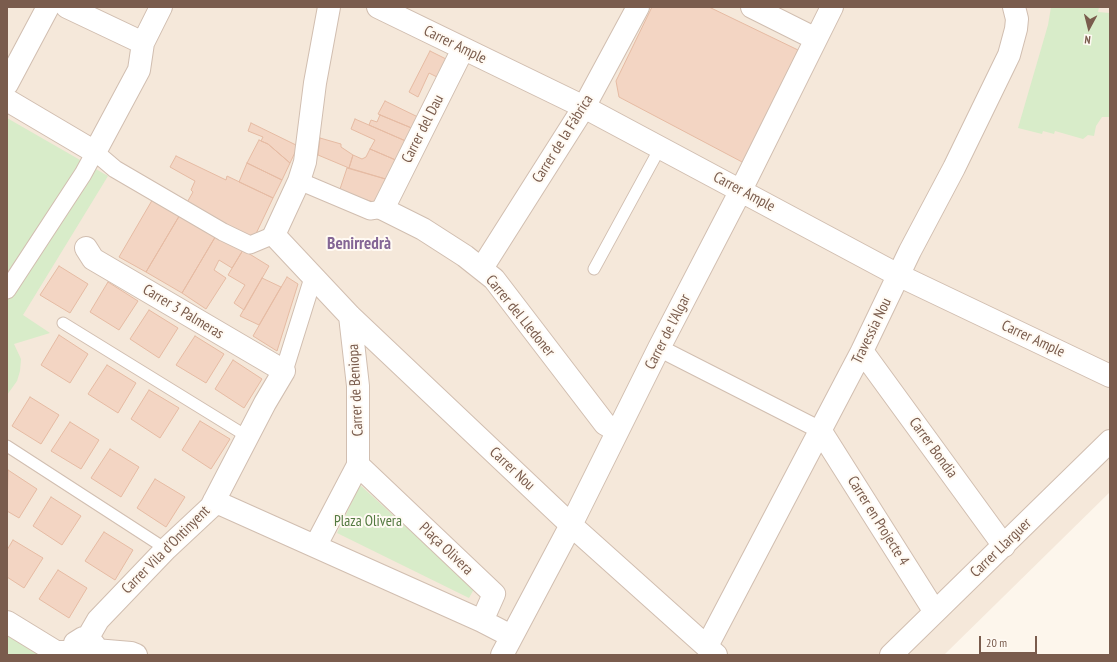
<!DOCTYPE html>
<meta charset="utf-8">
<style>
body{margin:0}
#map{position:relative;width:1117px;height:662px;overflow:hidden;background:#fdf6ec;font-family:"PT Sans Narrow",sans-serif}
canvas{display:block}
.frame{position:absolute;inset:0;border:8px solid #7a5c4d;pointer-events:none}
.north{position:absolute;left:1069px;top:8px;width:40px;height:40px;-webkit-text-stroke:3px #fffaf3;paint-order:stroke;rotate:187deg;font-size:11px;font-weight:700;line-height:16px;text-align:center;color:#7a5c4d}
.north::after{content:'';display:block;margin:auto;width:14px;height:18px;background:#7a5c4d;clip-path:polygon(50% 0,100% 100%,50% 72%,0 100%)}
.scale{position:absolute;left:979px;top:636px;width:58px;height:18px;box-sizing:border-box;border:2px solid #7a5c4d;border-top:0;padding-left:5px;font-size:12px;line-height:14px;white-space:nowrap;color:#7a5c4d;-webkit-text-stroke:3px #fffaf3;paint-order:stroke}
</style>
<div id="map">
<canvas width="1117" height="662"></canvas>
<div class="frame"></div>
<div class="north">N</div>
<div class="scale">20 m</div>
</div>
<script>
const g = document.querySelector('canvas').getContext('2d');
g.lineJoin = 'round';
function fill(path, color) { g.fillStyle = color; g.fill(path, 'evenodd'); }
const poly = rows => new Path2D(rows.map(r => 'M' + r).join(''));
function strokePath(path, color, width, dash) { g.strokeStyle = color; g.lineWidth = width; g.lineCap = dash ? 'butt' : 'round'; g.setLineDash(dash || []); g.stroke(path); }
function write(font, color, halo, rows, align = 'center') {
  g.font = font + ' "PT Sans Narrow",sans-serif'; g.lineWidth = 4; g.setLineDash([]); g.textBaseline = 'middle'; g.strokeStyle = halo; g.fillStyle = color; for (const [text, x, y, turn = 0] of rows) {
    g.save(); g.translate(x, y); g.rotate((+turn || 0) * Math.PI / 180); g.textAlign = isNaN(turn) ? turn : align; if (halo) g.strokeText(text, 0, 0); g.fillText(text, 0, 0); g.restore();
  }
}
fill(poly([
 [7,7,1110,7,1110,492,944,655,7,655]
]), '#f5e8da');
fill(poly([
 [1051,7,1099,7,1098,12,1110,13,1109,117,1102,117,1096,126,1094,136,1088,135,1083,139,1055,131,1054,134,1043,131,1042,134,1018,128,1048,25],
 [7,118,108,176,23,315,50,333,14,344,21,359,20,371,17,381,7,395],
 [360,485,474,589,469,598,337,533],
 [7,634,42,655,7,655]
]), '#d8ecc9');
const building = poly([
 [652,7,709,7,798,50,744,163,619,97,616,81,652,7],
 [430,51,448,60,439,78,429,73,418,97,409,92,430,51],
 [385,101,420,118,414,129,378,114,385,101],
 [380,115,414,129,408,142,369,125,371,120,377,122,380,115],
 [355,119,408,142,398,161,370,149,375,140,351,129,355,119],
 [251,123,298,146,290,163,268,144,261,141,263,137,248,131,251,123],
 [320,138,341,144,341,147,353,155,349,168,318,155,320,138],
 [259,140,268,144,290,163,282,180,247,163,259,140],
 [370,149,398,161,389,180,349,168,353,155,362,159,366,157,370,149],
 [176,156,226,180,227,176,273,198,252,242,185,206,193,192,191,190,195,181,170,167,176,156],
 [247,163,282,180,273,198,239,182,247,163],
 [347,168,389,180,377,203,339,192,347,168],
 [154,197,181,213,146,272,119,257,154,197],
 [181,213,217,234,182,293,146,272,181,213],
 [217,234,243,250,232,268,219,260,214,270,226,278,206,309,182,293,217,234],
 [243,250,269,266,244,310,234,303,245,285,228,275,243,250],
 [59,266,88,284,70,313,40,295,59,266],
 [287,277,298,284,277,351,253,336,287,277],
 [262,278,281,287,259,325,240,316,262,278],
 [108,282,138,301,119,330,90,312,108,282],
 [149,310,178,328,159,358,130,339,149,310],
 [59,335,88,354,70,383,41,365,59,335],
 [195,336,224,354,206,383,176,365,195,336],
 [233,360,262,379,244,408,215,389,233,360],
 [107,365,136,383,118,413,88,394,107,365],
 [149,390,179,408,160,438,131,419,149,390],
 [30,397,59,415,41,444,12,426,30,397],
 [200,421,230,439,211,469,182,450,200,421],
 [70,422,99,440,81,469,51,451,70,422],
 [110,449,139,467,121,497,91,478,110,449],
 [8,470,37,489,19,518,7,511,8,470],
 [155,479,185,497,166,527,137,508,155,479],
 [51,497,81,516,62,545,33,526,51,497],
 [104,532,133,550,115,580,85,561,104,532],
 [13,540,43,558,24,588,7,577,7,550,13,540],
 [58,570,87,588,69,618,39,599,58,570]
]);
fill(building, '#f3d5c3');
strokePath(building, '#e6bba3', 1);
const service = poly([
 [594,269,660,148],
 [63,323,248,437],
 [7,446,166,549]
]);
const pedestrian = poly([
 [299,181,370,211,383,209],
 [7,290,83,174,95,152,115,169,223,232,250,245,274,235],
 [659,348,820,430],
 [284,371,313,278]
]);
const minor = poly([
 [67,7,143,43],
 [329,7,315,83,305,162,299,181,274,235,350,316,571,525,716,655],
 [378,7,584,107,898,275,1110,376],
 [752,7,816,39],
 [463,49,383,209,423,229,465,256,494,279,605,424,617,431],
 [7,84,48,7],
 [7,100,95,152,139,70,143,43,161,7],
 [86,248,93,259,284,371,265,403,211,507,166,549,98,620,87,639],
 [482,268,584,107,638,7],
 [350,316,358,386,358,465],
 [862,351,1004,546],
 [820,430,935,612],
 [214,501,482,621,511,636],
 [316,545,358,465,494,594,482,621],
 [7,622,56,652,73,652],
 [75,643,83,638,90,640,95,646,94,655],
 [707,646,862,351,910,251,954,168,1009,55,1016,29,1017,19,1014,7],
 [95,650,131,653,136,655],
 [502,655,571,525,659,348,741,190,832,7],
 [891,655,1110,441]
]);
strokePath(service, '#d1beb0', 13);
strokePath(pedestrian, '#d1beb0', 19);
strokePath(minor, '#d1beb0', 24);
strokePath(service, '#fff', 11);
strokePath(pedestrian, '#fff', 17);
strokePath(minor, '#fff', 22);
write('15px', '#7a5c4d', '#fffaf3', [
 ["Carrer Ample",455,45,26],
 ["Carrer del Dau",423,129,-63],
 ["Carrer de la Fábrica",563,139,-58],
 ["Carrer Ample",744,192,28],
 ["Carrer 3 Palmeras",183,312,31],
 ["Carrer del Lledoner",520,316,51],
 ["Travessia Nou",872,331,-64],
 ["Carrer de l'Algar",668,332,-63],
 ["Carrer Ample",1033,339,25],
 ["Carrer de Beniopa",356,390,-93],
 ["Carrer Bondia",933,448,54],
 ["Carrer Nou",512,469,43],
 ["Carrer en Projecte 4",878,521,58],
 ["Carrer Llarguer",1001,548,-44],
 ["Plaça Olivera",446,549,44],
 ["Carrer Vila d'Ontinyent",166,550,-45]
]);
write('15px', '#537a41', '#fffaf3', [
 ["Plaza Olivera",368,522]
]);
write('bold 17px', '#846695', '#fffaf3', [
 ["Benirredrà",359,244]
]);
</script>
